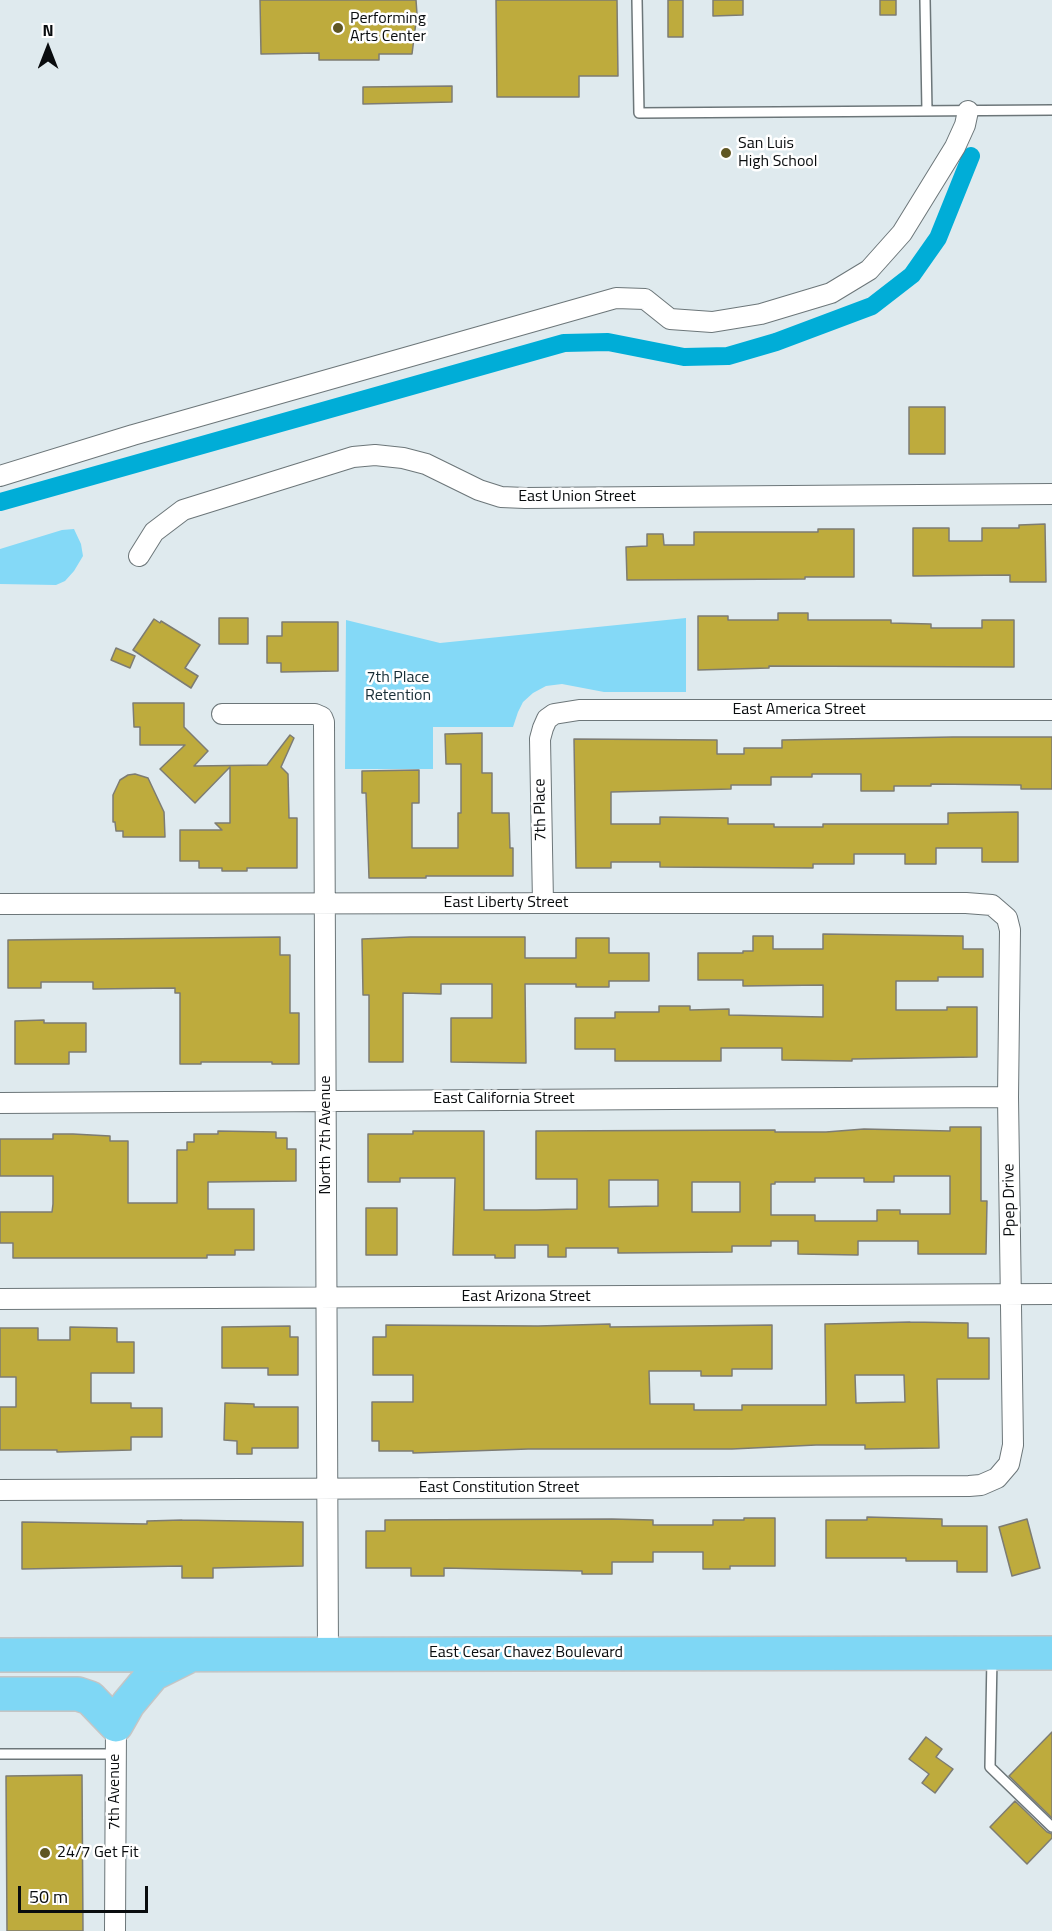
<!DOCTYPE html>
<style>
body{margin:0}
#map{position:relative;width:1052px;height:1931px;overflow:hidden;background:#dfeaee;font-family:"Titillium Web",sans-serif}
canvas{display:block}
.north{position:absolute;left:18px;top:18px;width:60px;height:60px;-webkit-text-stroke:4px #fff;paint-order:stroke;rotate:0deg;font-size:16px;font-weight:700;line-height:24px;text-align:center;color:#090c0e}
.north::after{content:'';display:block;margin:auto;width:21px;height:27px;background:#090c0e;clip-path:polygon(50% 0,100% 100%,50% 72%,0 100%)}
.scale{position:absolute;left:18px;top:1886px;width:130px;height:27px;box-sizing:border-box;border:3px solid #090c0e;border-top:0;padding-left:8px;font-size:18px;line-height:21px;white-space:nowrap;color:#090c0e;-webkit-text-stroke:4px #fff;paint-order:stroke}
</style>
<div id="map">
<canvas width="1052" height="1931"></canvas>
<div class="north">N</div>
<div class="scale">50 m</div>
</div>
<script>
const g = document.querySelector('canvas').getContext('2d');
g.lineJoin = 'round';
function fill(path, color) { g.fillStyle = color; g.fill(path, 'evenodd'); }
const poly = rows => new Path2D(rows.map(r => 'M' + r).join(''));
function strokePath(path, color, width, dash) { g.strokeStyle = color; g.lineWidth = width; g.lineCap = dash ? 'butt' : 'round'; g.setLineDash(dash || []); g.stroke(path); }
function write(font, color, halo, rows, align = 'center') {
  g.font = font + ' "Titillium Web",sans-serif'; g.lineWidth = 5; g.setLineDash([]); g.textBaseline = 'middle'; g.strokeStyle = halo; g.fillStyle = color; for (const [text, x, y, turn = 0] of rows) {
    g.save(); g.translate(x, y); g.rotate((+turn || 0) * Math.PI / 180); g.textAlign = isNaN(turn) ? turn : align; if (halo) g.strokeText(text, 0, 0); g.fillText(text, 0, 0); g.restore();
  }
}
fill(poly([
 [74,529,81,544,83,556,74,571,65,581,56,585,0,584,0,549,62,530],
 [686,618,686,692,604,692,562,684,546,686,533,693,523,702,518,712,513,727,433,727,433,769,345,769,346,620,440,643]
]), '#84d9f7');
strokePath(poly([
 [0,502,564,343,608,342,684,357,728,356,776,342,872,306,912,275,938,238,971,156]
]), '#00add7', 18);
const building = poly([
 [260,0,416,0,417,14,412,54,379,54,379,60,319,60,319,53,261,54,260,0],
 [496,0,617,0,618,76,579,76,579,97,497,97,496,0],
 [668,0,683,0,683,37,668,37,668,0],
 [713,0,743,0,743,15,713,16,713,0],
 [880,0,896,0,896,15,880,15,880,0],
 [452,86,452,102,363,104,363,87,452,86],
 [909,407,945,407,945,454,909,454,909,407],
 [1045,524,1046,582,1010,582,1010,575,913,576,913,528,949,528,949,541,982,541,982,528,1019,528,1019,525,1045,524],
 [818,529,854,529,854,577,805,577,805,579,627,580,626,547,647,546,647,534,663,534,664,545,694,545,694,532,818,532,818,529],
 [778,613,808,613,808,620,891,620,891,623,931,624,931,628,982,628,982,620,1014,620,1014,667,769,666,769,668,698,670,698,616,728,616,728,620,778,620,778,613],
 [219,618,248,618,248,644,219,644,219,618],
 [154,619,160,623,161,621,200,645,185,668,198,676,191,688,133,650,154,619],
 [282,622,338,622,338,671,281,672,281,663,267,663,267,636,282,636,282,622],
 [116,648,135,656,130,668,111,660,116,648],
 [133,703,184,703,184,727,208,751,194,766,267,765,290,735,294,738,281,767,288,774,289,818,297,818,297,868,247,868,247,871,222,871,222,868,199,868,199,861,180,861,180,830,222,830,215,823,230,823,230,767,195,803,160,769,185,745,140,745,140,727,134,727,133,703],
 [482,733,482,773,492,773,492,813,509,813,510,848,513,848,513,876,426,876,426,878,369,878,366,793,362,793,362,771,419,770,419,803,412,803,412,848,458,848,458,813,461,813,461,764,446,764,445,734,482,733],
 [953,737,1052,737,1052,789,1021,789,1021,785,931,784,931,786,894,786,894,791,861,791,861,774,812,774,812,777,771,777,771,785,731,785,731,789,611,792,611,824,660,824,660,817,728,818,728,824,774,824,774,827,823,827,823,824,948,824,948,813,1018,812,1018,862,982,862,982,848,936,848,936,864,905,864,905,854,854,854,854,864,813,864,813,868,660,867,660,862,611,862,611,868,576,868,574,739,717,740,717,754,744,754,744,748,782,748,782,740,953,737],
 [135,774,148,778,164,812,165,837,123,837,123,831,116,831,115,822,113,822,113,795,120,780,128,775,135,774],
 [823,934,963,936,963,949,983,949,983,977,938,977,938,981,896,981,896,1010,947,1010,947,1007,977,1007,977,1057,852,1059,852,1061,782,1060,782,1048,721,1048,721,1061,615,1061,615,1049,575,1049,575,1018,615,1018,615,1012,659,1012,659,1006,690,1006,690,1010,729,1009,729,1015,823,1017,823,985,743,986,743,980,698,980,698,953,743,953,743,951,753,951,753,936,773,936,773,949,823,949,823,934],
 [280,937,280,955,290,955,290,1013,299,1013,299,1064,272,1064,272,1062,201,1062,201,1064,180,1064,180,993,175,993,175,988,93,989,93,982,41,982,41,988,8,988,8,940,280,937],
 [410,937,525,937,525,958,576,958,576,938,609,938,609,953,649,953,649,981,609,981,609,987,576,987,576,984,525,984,526,1063,451,1062,451,1018,492,1018,492,984,441,984,441,994,403,993,403,1062,369,1062,369,995,363,995,362,939,410,937],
 [44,1020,44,1023,86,1023,86,1052,69,1052,69,1064,15,1064,15,1021,44,1020],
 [950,1127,981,1127,981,1201,987,1201,986,1254,918,1254,918,1241,858,1241,858,1255,798,1254,798,1241,771,1241,771,1246,732,1246,732,1252,618,1253,618,1248,566,1248,566,1257,548,1257,548,1245,515,1245,515,1258,495,1258,495,1255,453,1255,455,1178,400,1178,400,1182,368,1182,368,1134,413,1134,413,1131,484,1131,484,1210,536,1210,577,1209,577,1179,536,1179,536,1131,775,1130,775,1132,826,1132,864,1129,950,1131,950,1127],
 [894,1176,950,1176,950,1214,900,1214,900,1210,877,1210,877,1221,815,1221,815,1215,771,1215,771,1184,775,1184,775,1182,815,1182,815,1178,864,1178,864,1182,894,1182,894,1176],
 [609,1180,658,1180,658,1206,609,1207,609,1180],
 [692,1182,740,1182,740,1212,692,1212,692,1182],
 [218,1131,276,1132,276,1138,287,1138,287,1149,296,1149,296,1181,208,1182,208,1209,254,1209,254,1250,235,1250,235,1255,207,1255,207,1258,13,1258,13,1243,0,1243,0,1212,52,1212,53,1204,53,1176,0,1176,0,1139,53,1139,53,1134,73,1134,110,1136,110,1141,128,1141,128,1203,177,1203,177,1150,187,1150,187,1142,194,1142,194,1134,218,1134,218,1131],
 [366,1208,397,1208,397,1255,366,1255,366,1208],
 [910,1322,968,1323,968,1338,989,1338,989,1379,937,1379,939,1448,865,1449,865,1445,816,1445,732,1449,528,1449,413,1453,413,1451,379,1451,379,1441,372,1441,372,1402,413,1402,413,1375,373,1375,373,1337,386,1337,386,1325,538,1326,610,1324,610,1327,772,1325,772,1369,732,1369,732,1376,701,1376,701,1371,649,1371,650,1404,694,1404,694,1410,742,1410,742,1405,826,1405,825,1324,910,1322],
 [855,1375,904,1375,905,1402,856,1403,855,1375],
 [290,1326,290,1337,298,1337,298,1375,268,1375,268,1368,222,1368,222,1327,290,1326],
 [70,1327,117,1328,117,1342,134,1342,134,1373,91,1373,91,1403,131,1403,131,1408,162,1408,162,1437,131,1437,131,1450,57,1452,57,1450,0,1450,0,1407,16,1407,16,1377,0,1377,0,1328,38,1328,38,1340,70,1340,70,1327],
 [225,1403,254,1404,254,1407,298,1407,298,1448,252,1448,252,1454,237,1454,237,1441,224,1440,225,1403],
 [867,1517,942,1519,942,1526,987,1526,987,1572,957,1572,957,1561,906,1561,906,1558,826,1558,826,1520,867,1520,867,1517],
 [744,1518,775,1518,775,1566,730,1566,730,1569,703,1569,703,1552,653,1552,653,1562,612,1562,612,1574,582,1574,582,1571,444,1568,444,1576,411,1576,411,1568,366,1568,366,1531,385,1531,385,1520,612,1519,653,1520,653,1525,713,1525,713,1520,744,1520,744,1518],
 [1027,1519,1040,1568,1012,1576,999,1527,1027,1519],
 [182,1520,303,1522,303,1566,213,1568,213,1578,182,1578,182,1566,22,1569,22,1522,147,1524,147,1521,182,1520],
 [1052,1732,1052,1818,1009,1776,1052,1732],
 [926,1737,942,1749,936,1757,953,1769,935,1793,922,1783,929,1774,909,1759,926,1737],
 [82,1775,83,1931,7,1931,6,1776,82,1775],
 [1015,1801,1047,1832,1052,1834,1052,1838,1027,1864,990,1827,1015,1801]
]);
fill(building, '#beab3d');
strokePath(building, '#7d7c73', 1.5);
const lane = poly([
 [637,0,639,113,1052,110],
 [925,0,927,111],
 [992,1657,990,1767,1052,1827],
 [0,1754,115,1754]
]);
const street = poly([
 [0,476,133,435,616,298,645,299,670,319,712,322,761,314,831,293,869,270,902,233,955,147,965,125,968,111],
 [139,556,154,532,183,510,353,457,375,455,403,458,426,464,479,490,501,497,525,498,1052,494],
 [222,714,315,714,322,717,324,722,328,1654],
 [543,903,540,739,543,728,547,719,554,714,579,710,1052,710],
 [0,904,543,903,966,903,992,905,1007,918,1010,930,1008,1097,1013,1445,1009,1464,997,1478,981,1485,969,1486,0,1490],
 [0,1103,1008,1097],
 [0,1299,1052,1294],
 [115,1931,116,1725]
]);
const highway = poly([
 [0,1655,1052,1653],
 [0,1694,78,1694,90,1698,116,1725,128,1704,153,1674,189,1656]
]);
strokePath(lane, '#6c7679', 12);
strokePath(street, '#6c7679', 22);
strokePath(highway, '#c4c5c5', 36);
strokePath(lane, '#fff', 9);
strokePath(street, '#fff', 20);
strokePath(highway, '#7fd7f5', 33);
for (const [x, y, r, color] of [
 [338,28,6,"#605723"],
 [726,153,6,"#605723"],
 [45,1853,6,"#605723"]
]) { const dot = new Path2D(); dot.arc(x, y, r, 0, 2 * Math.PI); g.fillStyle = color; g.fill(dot); strokePath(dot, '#fff', 2); }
write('16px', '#090c0e', '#fff', [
 ["Performing",350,19],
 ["Arts Center",350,37],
 ["San Luis",738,144],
 ["High School",738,162],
 ["24/7 Get Fit",57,1853]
], 'left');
write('16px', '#090c0e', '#fff', [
 ["East Union Street",577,497],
 ["East America Street",799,710],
 ["7th Place",541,810,-91],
 ["East Liberty Street",506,903],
 ["East California Street",504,1099],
 ["North 7th Avenue",326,1135,-90],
 ["Ppep Drive",1010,1200,-91],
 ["East Arizona Street",526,1297],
 ["East Constitution Street",499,1488],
 ["East Cesar Chavez Boulevard",526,1653],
 ["7th Avenue",115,1792,-90]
]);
write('16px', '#182e36', '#fff', [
 ["7th Place",398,678],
 ["Retention",398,696]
]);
</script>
